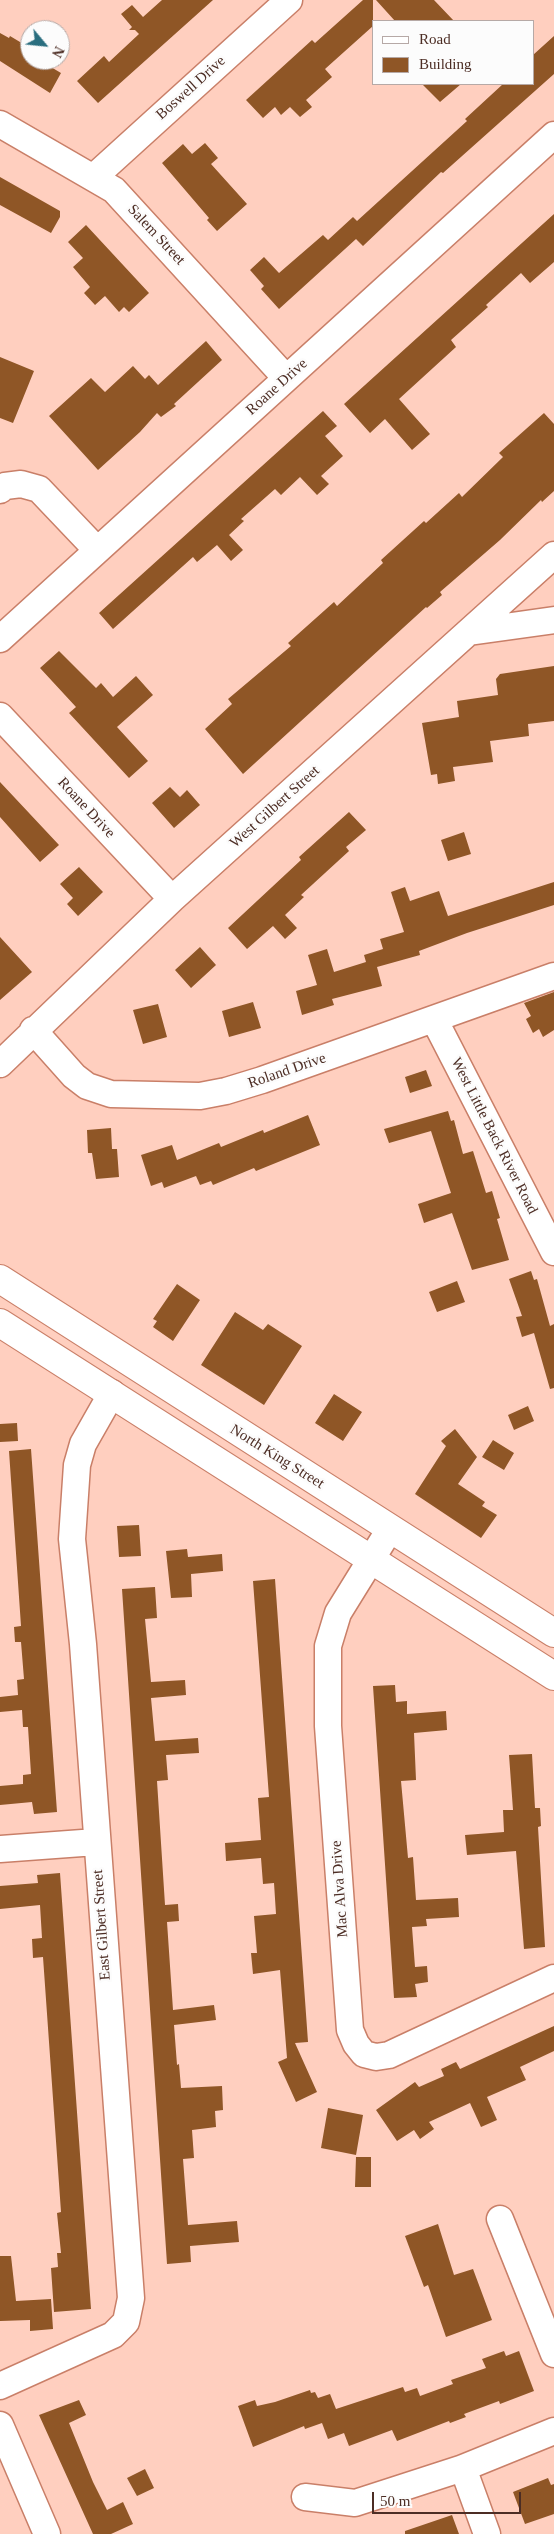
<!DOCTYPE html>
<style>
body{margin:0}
#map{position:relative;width:554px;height:2534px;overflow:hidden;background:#ffcfbf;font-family:"Times New Roman",serif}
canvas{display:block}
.legend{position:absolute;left:372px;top:20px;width:162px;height:65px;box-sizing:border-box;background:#fcfcfc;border:1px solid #b6a9a6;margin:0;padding:6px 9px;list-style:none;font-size:15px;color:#4c2d24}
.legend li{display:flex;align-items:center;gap:10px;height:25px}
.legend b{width:25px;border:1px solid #b6a9a6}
.north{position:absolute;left:20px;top:20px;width:50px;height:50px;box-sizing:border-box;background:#fcfcfc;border:1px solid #b6a9a6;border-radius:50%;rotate:118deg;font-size:14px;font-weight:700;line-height:20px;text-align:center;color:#4c2d24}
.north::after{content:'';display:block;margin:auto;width:18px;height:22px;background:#2a6e7f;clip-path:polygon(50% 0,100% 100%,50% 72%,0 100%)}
.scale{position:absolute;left:372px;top:2492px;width:149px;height:22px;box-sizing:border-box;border:2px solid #4c2d24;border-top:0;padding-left:6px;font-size:15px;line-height:18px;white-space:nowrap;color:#4c2d24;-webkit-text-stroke:4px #fcfcfc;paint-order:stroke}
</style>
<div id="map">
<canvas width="554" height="2534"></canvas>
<ul class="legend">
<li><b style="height:6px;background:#fff"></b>Road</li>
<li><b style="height:14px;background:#8f5626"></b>Building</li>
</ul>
<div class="north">N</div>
<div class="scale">50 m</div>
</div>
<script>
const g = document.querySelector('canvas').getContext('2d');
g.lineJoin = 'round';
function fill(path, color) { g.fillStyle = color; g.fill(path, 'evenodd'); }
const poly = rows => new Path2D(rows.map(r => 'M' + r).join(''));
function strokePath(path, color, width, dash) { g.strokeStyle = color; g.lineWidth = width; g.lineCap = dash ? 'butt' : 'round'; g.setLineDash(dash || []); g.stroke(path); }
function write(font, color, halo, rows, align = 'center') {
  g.font = font + ' "Times New Roman",serif'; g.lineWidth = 5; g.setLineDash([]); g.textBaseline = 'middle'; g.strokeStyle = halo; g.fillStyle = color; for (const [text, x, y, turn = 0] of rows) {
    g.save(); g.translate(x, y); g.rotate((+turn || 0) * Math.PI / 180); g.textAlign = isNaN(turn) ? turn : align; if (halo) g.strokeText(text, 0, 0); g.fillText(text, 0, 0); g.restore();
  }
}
fill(poly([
 [162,0,213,0,98,103,77,81,104,56,109,62,139,34,135,30,129,30,132,27,121,14,132,5,143,17],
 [363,0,373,0,373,26,325,69,332,77,306,100,312,107,300,117,290,107,281,115,275,107,263,118,246,100,312,40,315,43],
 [376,0,434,0,454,21,395,21],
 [0,33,9,38,10,36,30,48,30,60,39,60,61,73,50,93,0,61],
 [554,36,554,74,443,173,441,172,363,246,356,239,279,309,261,289,264,286,250,270,264,257,279,273,323,235,328,240,353,217,357,221,467,121,465,119,503,84,533,84,533,55],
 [422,84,461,84,440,102],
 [205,143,218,158,211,164,247,204,217,231,207,220,209,218,162,163,183,144,192,154],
 [0,177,60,211,60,217,51,233,0,205],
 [554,214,554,262,530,283,521,273,486,305,488,307,451,340,456,347,399,399,430,434,412,450,385,419,370,433,344,404],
 [86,225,149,293,129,312,124,307,119,312,105,296,95,305,84,293,90,287,73,267,83,258,68,242],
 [206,341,222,360,174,404,176,406,161,417,157,413,140,432,98,470,49,416,91,378,105,392,133,366,145,379,149,375,158,385],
 [0,357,34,371,13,423,0,418],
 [323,411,337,426,325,436,343,456,321,476,329,484,317,495,300,477,281,495,275,489,241,519,244,521,229,535,243,550,231,561,217,545,197,562,193,557,113,629,99,613],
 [544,413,554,424,554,491,542,502,541,500,500,540,440,592,442,595,427,608,426,607,243,774,205,729,232,704,228,699,291,646,288,643,334,602,337,606,383,563,381,560,424,521,426,523,459,493,462,497,503,457,499,453],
 [59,651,96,688,101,683,113,697,136,676,153,695,117,727,148,761,129,778,69,713,76,707,40,668],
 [554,666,554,721,528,724,529,736,490,741,493,762,453,767,455,781,438,784,437,774,431,775,422,723,459,717,457,701,498,695,496,679,500,674],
 [0,782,59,845,40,862,0,817],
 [170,787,180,797,187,790,200,805,174,828,152,803],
 [349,812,366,830,346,847,349,851,301,895,304,897,285,915,297,928,285,939,273,926,247,949,228,928,301,860,299,857],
 [464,832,471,854,448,861,441,840],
 [79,867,103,892,78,916,67,904,73,898,60,884],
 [554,882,554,905,467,933,419,951,420,955,377,967,382,986,332,999,334,1005,302,1015,296,991,317,985,308,955,327,949,334,972,366,962,364,955,383,949,380,939,404,932,391,892,405,887,410,901,439,891,448,916],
 [0,937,32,972,0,1000],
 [200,947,216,965,191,988,175,970],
 [554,992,554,1030,543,1037,539,1029,533,1033,526,1019,531,1016,524,1003],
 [253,1002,261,1028,229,1037,222,1011],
 [158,1004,167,1037,143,1044,133,1010],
 [426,1070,432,1086,410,1093,405,1077],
 [448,1111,451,1121,454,1120,463,1154,473,1151,486,1193,492,1191,500,1218,497,1219,509,1260,472,1270,452,1213,424,1223,418,1204,451,1193,431,1131,389,1143,384,1129],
 [308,1115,320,1145,256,1171,254,1168,213,1185,211,1181,200,1185,196,1176,164,1188,162,1182,151,1186,141,1155,172,1145,177,1160,219,1143,221,1147,263,1130,264,1133],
 [111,1128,112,1149,117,1149,119,1177,96,1179,92,1153,88,1153,87,1130],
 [531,1271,534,1280,537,1279,550,1326,554,1324,554,1388,550,1389,534,1333,522,1337,516,1317,522,1316,509,1279],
 [457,1281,465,1302,437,1312,429,1292],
 [177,1284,200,1300,173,1341,153,1327,157,1321,153,1319],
 [235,1312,263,1330,268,1324,302,1346,264,1405,201,1365],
 [334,1394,362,1412,343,1441,315,1423],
 [528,1406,534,1421,514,1430,508,1415],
 [17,1423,18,1441,0,1442,0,1424],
 [455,1429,477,1457,458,1484,485,1502,482,1506,497,1515,481,1538,415,1494,446,1446,441,1441],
 [493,1440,514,1453,504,1470,482,1457],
 [31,1449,57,1812,34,1814,32,1802,0,1805,0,1786,23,1784,23,1775,31,1774,28,1727,23,1727,22,1710,0,1712,0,1697,18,1695,17,1680,24,1679,21,1642,15,1642,14,1627,21,1626,9,1451],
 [139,1525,141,1556,119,1557,117,1526],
 [187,1549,188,1557,222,1554,223,1571,191,1574,192,1597,171,1598,166,1551],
 [275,1579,308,2042,295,2043,317,2092,296,2102,278,2062,287,2058,280,1970,253,1974,251,1953,257,1953,254,1916,276,1914,274,1883,263,1884,261,1858,226,1861,225,1843,261,1840,258,1798,269,1797,253,1581],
 [155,1587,157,1618,145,1619,151,1682,185,1680,186,1695,151,1698,155,1741,198,1738,199,1753,166,1755,168,1780,157,1781,165,1905,178,1904,179,1921,167,1922,173,2010,214,2005,216,2020,174,2025,177,2065,179,2064,181,2088,222,2086,223,2110,215,2111,216,2127,192,2130,194,2158,183,2159,188,2225,237,2221,239,2242,190,2246,191,2262,167,2264,122,1589],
 [395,1685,396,1702,407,1701,407,1714,446,1711,447,1730,414,1733,416,1780,401,1781,408,1858,413,1857,416,1900,458,1898,459,1917,426,1919,427,1926,412,1927,415,1967,427,1966,428,1982,415,1984,417,1997,394,1998,373,1686],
 [532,1754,535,1808,540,1808,541,1826,538,1827,545,1947,524,1949,516,1851,467,1855,465,1835,504,1832,503,1810,513,1810,509,1755],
 [60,1873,91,2309,54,2312,51,2268,58,2267,57,2253,61,2253,57,2213,61,2212,43,1957,33,1958,32,1939,42,1938,40,1905,0,1909,0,1886,38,1883,37,1875],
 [554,2026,554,2051,520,2067,526,2080,487,2097,497,2120,481,2127,470,2103,429,2122,434,2129,420,2139,414,2130,397,2141,376,2110,415,2082,419,2087,444,2076,441,2069,456,2062,460,2069],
 [328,2108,363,2115,356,2155,321,2148],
 [356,2157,371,2157,371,2187,355,2187],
 [438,2224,454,2275,473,2269,492,2320,446,2337,428,2285,424,2287,405,2236],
 [0,2256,11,2256,16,2301,51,2299,53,2329,30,2331,30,2320,0,2321],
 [504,2351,506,2356,519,2351,534,2391,500,2404,499,2401,464,2414,466,2417,450,2423,449,2421,397,2441,392,2430,349,2446,344,2433,328,2439,322,2423,305,2429,304,2426,253,2447,238,2406,255,2400,257,2406,275,2402,310,2390,311,2393,315,2392,318,2398,330,2394,336,2409,403,2387,405,2392,417,2388,420,2396,453,2384,451,2380,486,2368,482,2359],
 [79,2400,86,2415,69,2423,93,2482,107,2510,123,2502,133,2524,111,2534,93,2534,39,2415],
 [145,2469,154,2488,137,2496,127,2478],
 [548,2478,551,2485,554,2484,554,2514,525,2524,513,2492],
 [452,2515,459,2534,405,2534,405,2531]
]), '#8f5626');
const minor = poly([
 [0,124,114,190,286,378],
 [94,177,289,0],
 [0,490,5,486,21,484,39,489,97,550],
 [469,632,554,620],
 [0,639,554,135],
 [0,716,172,899],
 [434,1019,554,1252],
 [33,1030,74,1076,87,1086,111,1094,200,1096,226,1091,262,1080,554,976],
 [0,1064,172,899,554,555],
 [390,1529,338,1613,328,1646,328,1726,350,2030,356,2044,364,2054,376,2057,389,2055,554,1978],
 [0,1849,96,1842],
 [500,2219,554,2354],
 [0,2386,113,2335,126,2322,131,2298,83,1644,72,1539,77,1465,83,1444,112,1393],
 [0,2425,47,2534],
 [463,2468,487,2534],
 [305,2497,355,2503,463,2468,554,2431]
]);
const major = poly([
 [0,1279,554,1633],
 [0,1323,554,1676]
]);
strokePath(minor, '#c97f68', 29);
strokePath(major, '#c97f68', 30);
strokePath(minor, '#fff', 26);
strokePath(major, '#fff', 28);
write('15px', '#4c2d24', '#fcfcfc', [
 ["Boswell Drive",191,88,-42],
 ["Salem Street",156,235,47],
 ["Roane Drive",277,387,-42],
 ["West Gilbert Street",275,807,-42],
 ["Roane Drive",86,808,47],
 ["Roland Drive",287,1071,-19],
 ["West Little Back River Road",494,1136,63],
 ["North King Street",277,1457,32],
 ["Mac Alva Drive",340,1889,-94],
 ["East Gilbert Street",102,1925,-94]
]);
</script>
